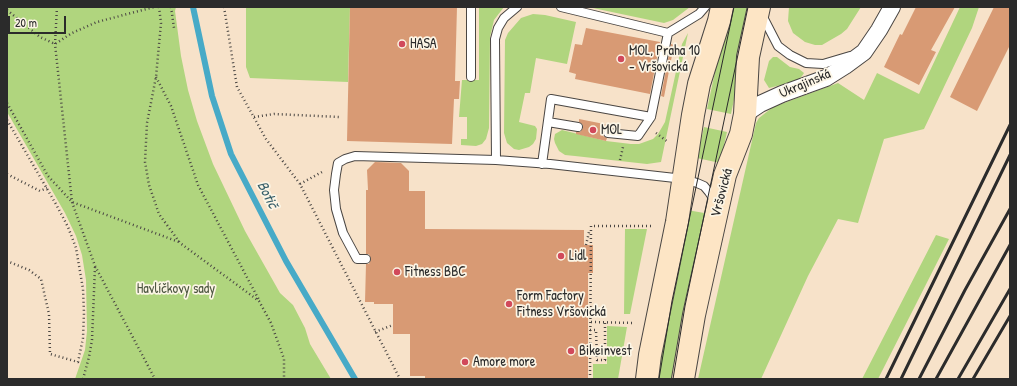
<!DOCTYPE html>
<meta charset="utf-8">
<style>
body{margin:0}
#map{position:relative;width:1017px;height:386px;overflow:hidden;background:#f7e2c9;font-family:"Patrick Hand",sans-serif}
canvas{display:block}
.frame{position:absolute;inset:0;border:8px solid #2b2b2b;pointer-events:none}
.scale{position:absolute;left:8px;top:16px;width:58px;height:18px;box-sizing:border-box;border:2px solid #2b2b2b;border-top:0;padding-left:5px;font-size:12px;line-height:14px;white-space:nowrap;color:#2b2b2b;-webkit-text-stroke:3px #fcf5e5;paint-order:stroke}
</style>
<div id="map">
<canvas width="1017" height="386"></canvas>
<div class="frame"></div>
<div class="scale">20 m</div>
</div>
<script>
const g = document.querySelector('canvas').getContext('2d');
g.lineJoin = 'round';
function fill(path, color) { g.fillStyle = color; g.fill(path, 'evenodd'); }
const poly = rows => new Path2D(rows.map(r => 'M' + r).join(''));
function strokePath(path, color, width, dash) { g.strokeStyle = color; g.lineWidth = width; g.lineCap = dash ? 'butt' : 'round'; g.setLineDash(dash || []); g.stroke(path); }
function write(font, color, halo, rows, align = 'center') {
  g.font = font + ' "Patrick Hand",sans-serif'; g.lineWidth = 3.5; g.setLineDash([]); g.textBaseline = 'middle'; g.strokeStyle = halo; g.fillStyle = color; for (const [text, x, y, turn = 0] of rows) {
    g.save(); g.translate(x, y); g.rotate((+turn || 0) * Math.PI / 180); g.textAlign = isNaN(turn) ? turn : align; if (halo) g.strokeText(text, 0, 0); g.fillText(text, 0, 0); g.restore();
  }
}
fill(poly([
 [7,7,176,7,175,11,181,56,188,90,197,121,213,164,245,231,280,293,293,305,305,328,310,344,331,379,75,379,85,350,87,331,86,280,82,255,76,236,65,213,7,112],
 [246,7,350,7,348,82,250,78,246,67],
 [479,7,504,7,494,20,490,37,489,128,486,139,482,144,476,146,461,145,461,139,467,139,467,117,459,117,462,80,479,80],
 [588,7,690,7,673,20,664,23],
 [729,7,753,7,731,114,707,109],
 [789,7,861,7,847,29,841,34,822,45,815,45,805,42,793,33,788,21],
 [960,7,979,7,972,28,924,129,884,139,858,223,838,219,808,276,761,379,698,379,756,123,759,118,773,107,838,83,864,100,877,73,919,94],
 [533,14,545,15,576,22,567,64,536,58,530,93,525,93,519,122,535,126,537,129,536,139,533,144,529,147,519,150,514,149,507,143,504,133,505,40,508,33,521,18],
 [688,33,661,162,647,164,575,156,565,155,559,151,555,143,554,139,555,134,562,130,606,141,631,144,639,144,653,139,658,134,665,122,682,44],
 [773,57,777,57,790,67,799,69,804,73,802,76,797,81,769,88,764,80,769,61],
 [704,127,727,132,720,163,697,158],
 [687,210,710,214,677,379,655,379],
 [625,229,647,229,630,314,624,314],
 [936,235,949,239,878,379,862,379],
 [607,326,627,327,618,379,593,379,593,364,607,364]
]), '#b0d57e');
strokePath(poly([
 [193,7,212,96,231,154,286,261,355,379]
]), '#47aac7', 6);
fill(poly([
 [350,7,457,7,455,81,460,81,459,99,454,99,452,144,347,141],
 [916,7,955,7,931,50,936,52,919,85,884,67,900,34,902,35],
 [994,7,1010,7,1010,45,977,111,950,97],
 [586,28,660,42,650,94,575,79,576,74,569,72,575,44,582,45],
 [671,44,674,45,664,97,661,96],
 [579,119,609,125,609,128,605,128,603,132,603,136,607,138,606,141,576,134,576,132,580,132,583,128,583,125,579,122],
 [375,162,401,163,409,171,409,191,425,191,425,229,584,230,584,245,593,245,593,273,588,273,588,379,425,379,425,376,410,376,410,334,393,334,393,304,374,304,374,302,365,302,366,264,369,264,371,259,369,254,366,254,366,190,368,190,367,170]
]), '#d89a74');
const lane = poly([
 [561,7,668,33],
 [762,15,778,46,790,55,806,63,823,64,850,56],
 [471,77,471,7],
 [548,122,578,127],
 [608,133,638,136,651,117],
 [496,160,495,39,498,28,504,18,517,7],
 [542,164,551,99,651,117,668,33,699,14,705,7],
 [366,259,357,259,343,233,336,209,334,190,336,174,338,163,345,159,355,156,496,160,550,164,684,179,697,183,704,186,709,192,715,201]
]);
const street = poly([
 [745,114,760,104,782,94,826,78,845,66,864,52,879,30,892,7]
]);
const secondary = poly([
 [647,379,650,355,677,222,693,115,699,84,719,21,722,7],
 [683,379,694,315,725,175,741,134,745,114,748,57,759,7]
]);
strokePath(lane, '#4a4643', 10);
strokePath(street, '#4a4643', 18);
strokePath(secondary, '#4a4643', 24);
strokePath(poly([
 [57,7,55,44,72,202,95,266,155,379],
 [159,7,161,23,156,77,147,123,145,162,149,185,159,214,180,243,259,301,271,323,284,359,284,379],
 [171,7,174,28],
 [224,7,237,87,266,139,300,184,400,379],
 [7,10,40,37,55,44,72,33,97,22,154,7],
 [156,77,171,106,198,185,259,300],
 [7,103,48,176,72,202,179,242],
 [254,117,274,114,340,117],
 [7,120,57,206,68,227,76,248,83,289,84,313,83,338,78,362,50,354,49,314,41,279,29,270,7,261],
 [656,133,668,142],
 [620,160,623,147],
 [7,174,40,191,47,188],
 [300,184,322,172],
 [586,245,589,232],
 [591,322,634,323],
 [590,330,596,330,597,360,605,360,605,322],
 [375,332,393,325],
 [83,379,89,357,92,340,95,267],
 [590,379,591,226,653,226]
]), '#4a4643', 2.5, [1, 3]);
strokePath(lane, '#fff', 8);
strokePath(street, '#fff', 16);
strokePath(secondary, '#fde5c5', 22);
strokePath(poly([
 [659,379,672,301,734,7],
 [673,379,685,306,748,7]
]), '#2b2b2b', 1);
strokePath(poly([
 [886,379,1010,125],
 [901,379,1010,155],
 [919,379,965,290,1010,209],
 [936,379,1010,245],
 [958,379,1010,289],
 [973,379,1010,316]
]), '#2b2b2b', 3);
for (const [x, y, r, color] of [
 [402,44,4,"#d1495b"],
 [621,59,4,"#d1495b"],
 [593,130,4,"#d1495b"],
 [561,256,4,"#d1495b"],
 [397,272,4,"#d1495b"],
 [509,304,4,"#d1495b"],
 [571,351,4,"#d1495b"],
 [465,362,4,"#d1495b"]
]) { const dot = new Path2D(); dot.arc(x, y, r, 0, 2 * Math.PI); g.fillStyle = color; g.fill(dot); strokePath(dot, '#fcf5e5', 1.5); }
write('14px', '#2b2b2b', '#fcf5e5', [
 ["HASA",410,44],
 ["MOL, Praha 10",629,51],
 ["- Vršovická",629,67],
 ["MOL",601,130],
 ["Lidl",569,256],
 ["Fitness BBC",405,272],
 ["Form Factory",517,296],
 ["Fitness Vršovická",517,312],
 ["Bikeinvest",579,351],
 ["Amore more",473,362]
], 'left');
write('14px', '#2b2b2b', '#fcf5e5', [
 ["Ukrajinská",805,84,-23],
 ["Vršovická",722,193,-75]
]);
write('14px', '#4c5640', '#fcf5e5', [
 ["Havlíčkovy sady",176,289]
]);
write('italic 15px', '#365e69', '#fcf5e5', [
 ["Botič",267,195,63]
]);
</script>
